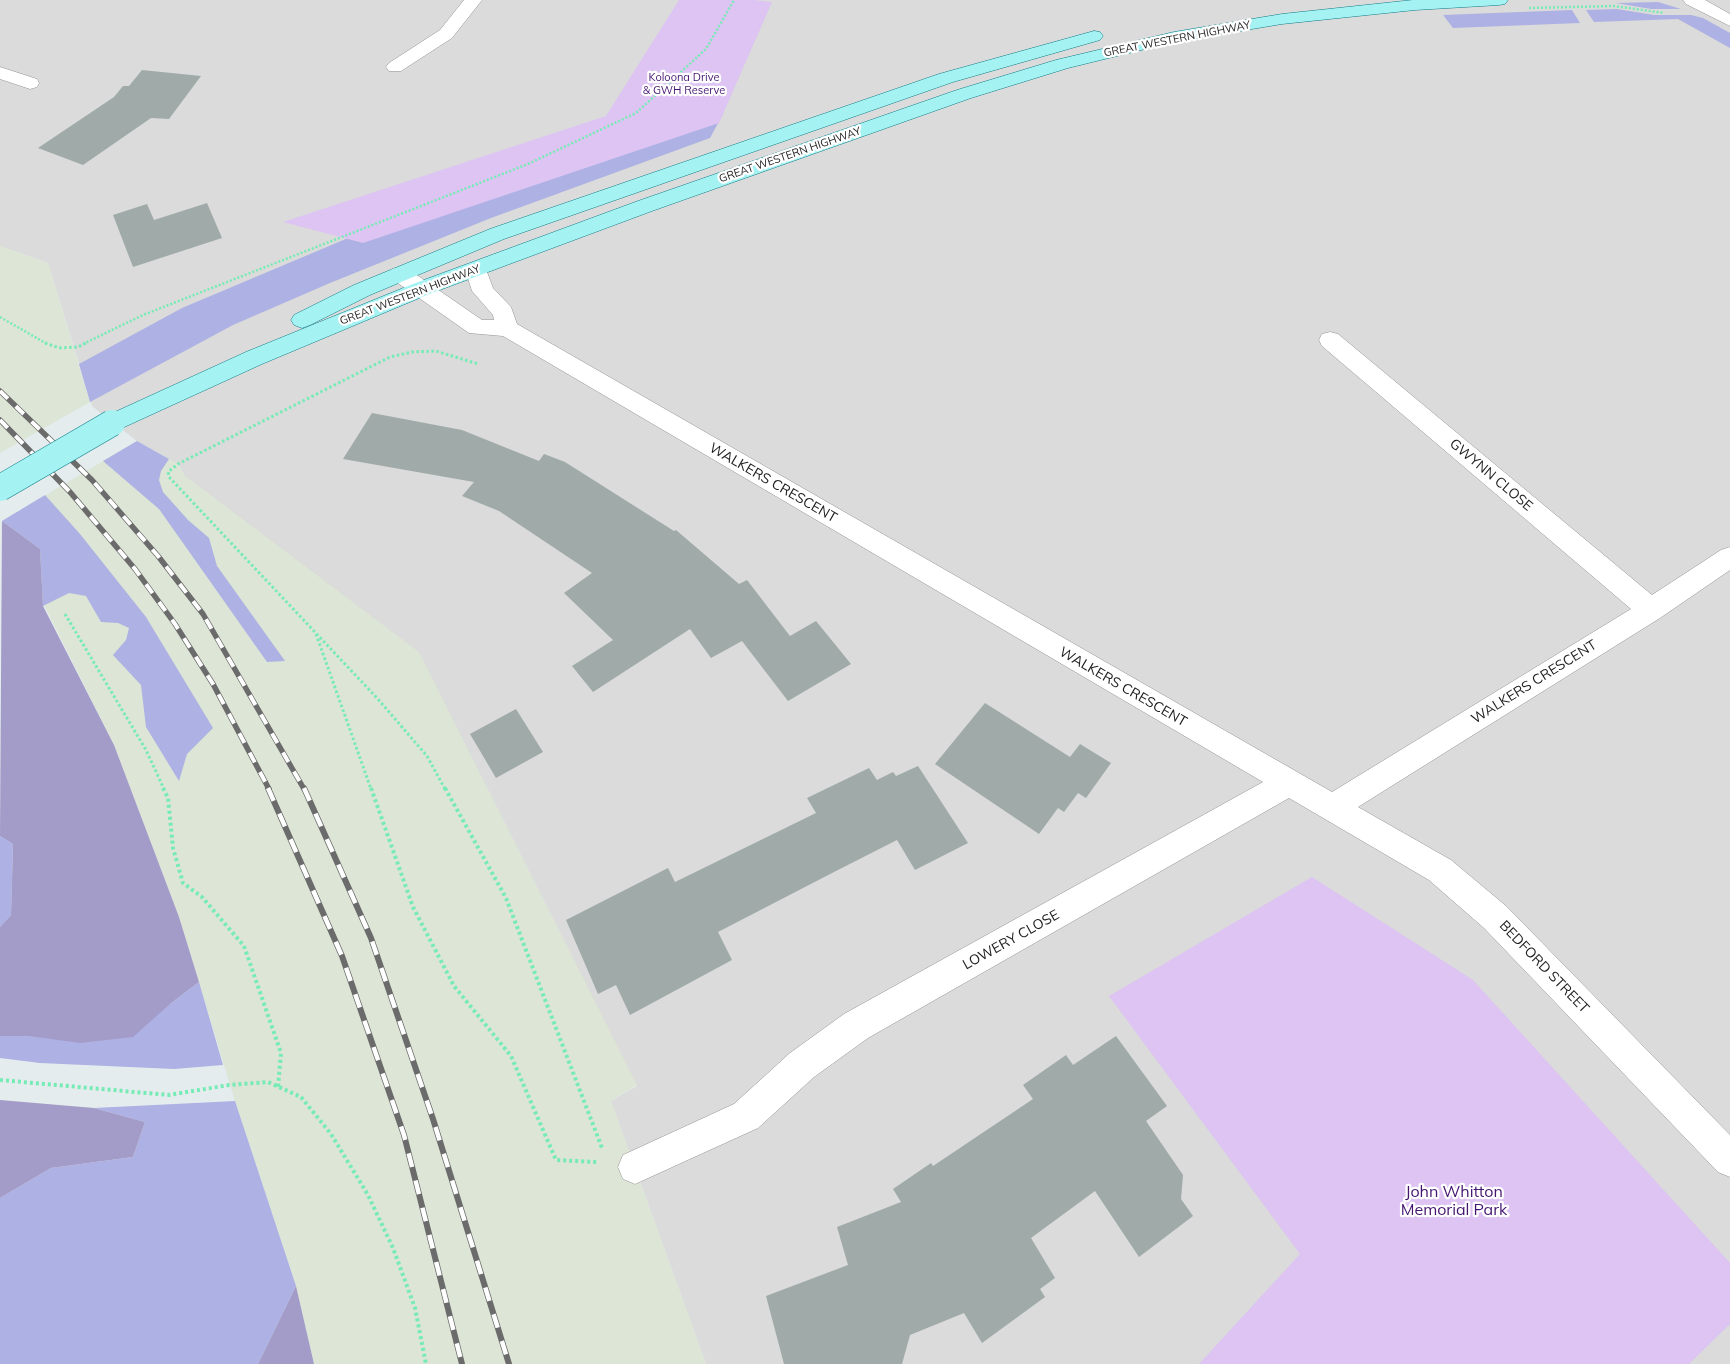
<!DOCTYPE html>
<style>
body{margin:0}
canvas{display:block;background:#e4eced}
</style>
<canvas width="1730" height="1364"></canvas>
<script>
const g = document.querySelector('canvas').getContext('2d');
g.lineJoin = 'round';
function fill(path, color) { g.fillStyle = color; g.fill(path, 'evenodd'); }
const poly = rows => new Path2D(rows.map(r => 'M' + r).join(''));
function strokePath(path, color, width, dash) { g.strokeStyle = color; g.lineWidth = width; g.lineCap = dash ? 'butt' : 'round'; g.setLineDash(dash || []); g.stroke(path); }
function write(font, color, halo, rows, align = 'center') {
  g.font = font + ' Mulish,sans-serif'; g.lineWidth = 4.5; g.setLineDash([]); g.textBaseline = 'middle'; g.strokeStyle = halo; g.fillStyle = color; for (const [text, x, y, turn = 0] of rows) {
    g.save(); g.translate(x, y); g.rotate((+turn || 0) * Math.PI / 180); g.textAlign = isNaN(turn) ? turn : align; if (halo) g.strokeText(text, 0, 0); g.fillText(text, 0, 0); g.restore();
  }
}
fill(poly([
 [0,0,1730,0,1730,1364,706,1364,611,1101,637,1086,184,475,178,464,137,441,92,406,48,263,0,246]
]), '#dadbda');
fill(poly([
 [0,246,48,263,90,402,0,453],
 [137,441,178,464,184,475,419,652,637,1085,611,1101,706,1364,314,1364,296,1286,235,1101,179,917,114,745,2,521]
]), '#dce5d6');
fill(poly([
 [1658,2,1681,9,1651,9,1616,3],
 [1617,9,1654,15,1691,15,1703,18,1730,33,1730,48,1678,19,1594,22,1586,10],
 [1572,10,1580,23,1453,28,1443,15],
 [723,114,710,138,491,218,330,283,233,325,90,402,79,364,182,308,367,230],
 [137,441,169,459,161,471,159,480,163,492,188,520,209,538,217,566,285,661,267,662,159,509,103,461],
 [45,495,80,534,146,617,213,728,187,754,179,781,146,727,141,685,113,655,126,640,129,628,118,623,101,622,86,596,69,593,43,606,40,549,2,521],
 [0,836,13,844,11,915,0,927],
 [199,982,223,1065,174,1069,40,1063,0,1058,0,1036,29,1036,170,1004],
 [235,1101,296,1286,258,1364,0,1364,0,1198,51,1168,133,1157,145,1122,94,1108]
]), '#aeb1e3');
fill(poly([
 [2,521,40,549,43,606,114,745,179,917,199,982,170,1004,133,1037,80,1043,29,1036,0,1036,0,927,11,915,13,844,0,836],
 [0,1100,94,1108,145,1122,133,1157,51,1168,0,1198],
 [296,1286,314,1364,258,1364]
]), '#a39cc8');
fill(poly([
 [679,0,754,0,772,2,719,123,363,243,283,222,606,116],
 [1312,877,1473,980,1730,1263,1730,1324,1689,1364,1199,1364,1300,1254,1109,996]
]), '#ddc4f3');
fill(poly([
 [142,70,201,76,169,119,151,118,83,165,38,148,114,97,123,86,129,86],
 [207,203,222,238,133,267,113,215,147,204,154,220],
 [372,413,462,430,539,461,544,454,565,462,674,531,676,530,739,584,747,580,790,636,816,621,851,664,788,701,742,641,711,658,690,629,593,692,572,666,613,640,564,593,592,573,499,511,462,496,474,482,343,459],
 [985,703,1070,757,1080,744,1111,763,1086,798,1078,793,1064,812,1058,808,1039,834,935,764],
 [516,709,543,752,496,778,470,734],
 [918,766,968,843,915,870,897,840,834,872,718,932,732,960,630,1015,616,985,598,994,566,920,668,868,675,882,816,813,807,798,869,768,877,780,893,772,896,776],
 [1116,1036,1167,1106,1146,1121,1183,1175,1181,1199,1193,1216,1139,1257,1095,1191,1031,1238,1055,1278,1040,1289,1045,1297,982,1343,964,1313,910,1335,902,1364,784,1364,766,1296,848,1265,837,1227,901,1202,893,1189,931,1163,933,1166,1033,1099,1023,1085,1066,1055,1073,1065]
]), '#a0aba9');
const minor = poly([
 [464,0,482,0,452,38,401,71,389,71,386,67,389,63,440,30,464,0],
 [1683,0,1705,0,1730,14,1730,26,1686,4,1683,0],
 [0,67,37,79,39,83,37,87,30,89,0,79,0,67],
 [476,262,484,264,493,288,511,307,517,324,1332,792,1631,609,1322,346,1319,340,1322,334,1330,332,1338,334,1652,595,1721,550,1730,547,1730,570,1660,618,1358,807,1451,860,1506,906,1730,1135,1730,1177,1718,1172,1484,928,1429,880,1289,798,868,1038,814,1077,758,1128,635,1184,623,1179,618,1167,623,1155,734,1104,790,1053,844,1014,1263,782,503,336,469,333,392,279,389,274,392,269,400,267,408,269,482,320,494,320,493,315,472,291,465,269,468,264,476,262]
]);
const major = poly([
 [1413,0,1508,0,1505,4,1499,5,1415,10,1282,24,1174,42,1068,68,971,98,652,211,429,294,262,364,120,429,112,432,104,429,100,423,104,417,246,352,413,284,638,201,957,90,1056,60,1174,32,1282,14,1413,0],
 [1094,31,1100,32,1103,36,1100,40,953,82,504,239,370,295,310,325,302,328,294,325,291,320,294,315,354,285,490,229,939,74,1094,31]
]);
strokePath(minor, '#949494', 1);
strokePath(major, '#0f7b87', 1);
strokePath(poly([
 [1529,8,1614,6,1664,13],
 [0,317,47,344],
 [83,344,143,315,528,164,636,113,706,49,734,0]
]), '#76ebb5', 2.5, [2, 2]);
strokePath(poly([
 [45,343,59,348,78,347,86,343],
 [65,614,146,750,164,789],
 [316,634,371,789],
 [445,789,427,756,377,698,169,477,168,472,178,464,390,357,412,352,436,351,478,364]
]), '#76ebb5', 3, [2.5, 2.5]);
strokePath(poly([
 [163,788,168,798,173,848,183,883,202,897,244,946,281,1053,278,1087],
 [371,788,413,907,454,986,511,1056,556,1160,597,1162],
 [445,788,506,898,602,1148],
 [0,1080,169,1095,229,1085,268,1082,301,1097,331,1134,368,1195,393,1248,415,1308,426,1364]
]), '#76ebb5', 4, [3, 3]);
fill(minor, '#fff');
fill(major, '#a4f2f2');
const railFar1 = poly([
 [0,391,92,480,158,556,203,614,304,789],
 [0,420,70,492,135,569,175,624,213,684,269,789]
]);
const rail = poly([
 [268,788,342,956,404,1135,462,1364],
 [304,788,371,938,433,1119,509,1364]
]);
strokePath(railFar1, '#6b6b6b', 5.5);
strokePath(rail, '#6b6b6b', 6);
strokePath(railFar1, '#fff', 4, [11]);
strokePath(rail, '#fff', 4.5, [14]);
const majorBridge = poly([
 [0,488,112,423]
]);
strokePath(majorBridge, '#0f7b87', 27, []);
strokePath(majorBridge, '#a4f2f2', 26);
write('11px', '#1d1d1d', '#fff', [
 ["GREAT WESTERN HIGHWAY",1177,39,-11],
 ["GREAT WESTERN HIGHWAY",790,155,-19],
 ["GREAT WESTERN HIGHWAY",410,295,-21]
]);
write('11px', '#441670', '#fff', [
 ["Koloona Drive",684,78],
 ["& GWH Reserve",684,91]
]);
write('14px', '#1d1d1d', '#fff', [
 ["GWYNN CLOSE",1491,475,40],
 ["WALKERS CRESCENT",773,483,30],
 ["WALKERS CRESCENT",1534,682,-32],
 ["WALKERS CRESCENT",1123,687,30],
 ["LOWERY CLOSE",1011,940,-29],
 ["BEDFORD STREET",1544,967,46]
]);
write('16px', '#441670', '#fff', [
 ["John Whitton",1454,1192],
 ["Memorial Park",1454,1210]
]);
</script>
